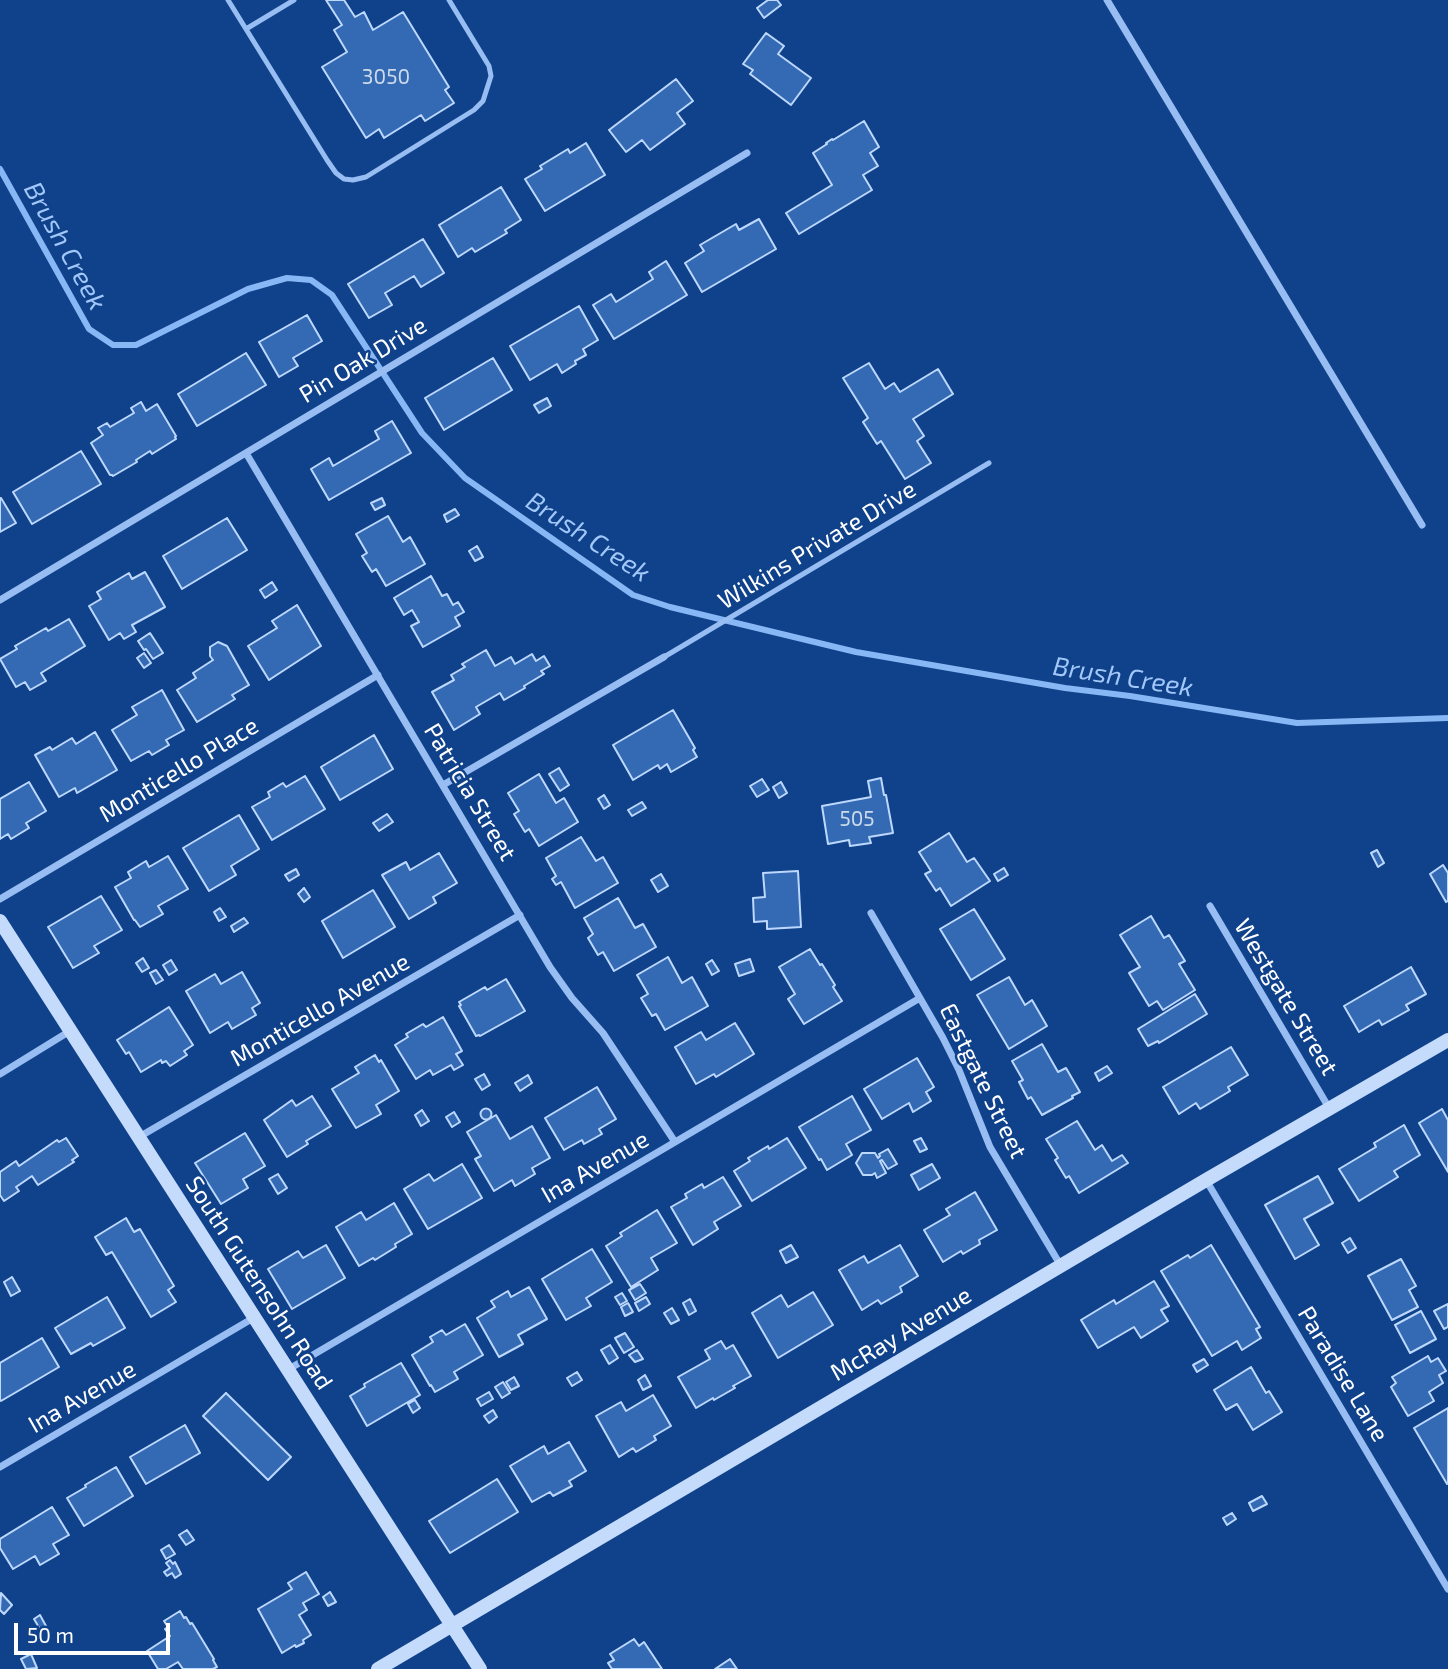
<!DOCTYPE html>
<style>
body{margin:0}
#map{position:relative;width:1448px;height:1669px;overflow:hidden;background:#10428b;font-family:"Exo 2",sans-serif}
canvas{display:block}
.scale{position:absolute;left:14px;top:1623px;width:156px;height:32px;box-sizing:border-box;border:4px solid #fff;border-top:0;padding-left:9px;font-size:21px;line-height:24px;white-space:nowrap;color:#fff;-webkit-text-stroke:5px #10428b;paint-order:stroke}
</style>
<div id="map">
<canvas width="1448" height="1669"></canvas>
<div class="scale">50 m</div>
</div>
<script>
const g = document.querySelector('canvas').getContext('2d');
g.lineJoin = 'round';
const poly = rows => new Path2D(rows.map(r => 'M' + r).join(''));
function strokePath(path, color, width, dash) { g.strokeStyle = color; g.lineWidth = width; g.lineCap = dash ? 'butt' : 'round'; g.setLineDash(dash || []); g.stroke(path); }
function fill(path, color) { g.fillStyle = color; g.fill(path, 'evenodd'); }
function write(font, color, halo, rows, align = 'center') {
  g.font = font + ' "Exo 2",sans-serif'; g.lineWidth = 5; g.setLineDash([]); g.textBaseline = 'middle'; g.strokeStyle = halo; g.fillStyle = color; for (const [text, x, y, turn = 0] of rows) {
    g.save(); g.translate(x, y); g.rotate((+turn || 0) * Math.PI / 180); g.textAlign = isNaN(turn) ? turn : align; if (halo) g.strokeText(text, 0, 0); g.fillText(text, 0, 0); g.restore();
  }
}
strokePath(poly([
 [0,169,89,329,113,345,136,345,248,289,287,278,311,280,332,295,422,433,465,478,633,595,670,607,856,652,1065,688,1130,696,1297,723,1448,718]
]), '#88b7f6', 6);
const building = poly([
 [326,0,344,0,355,17,364,12,373,30,403,12,449,87,445,90,454,103,425,121,421,115,384,138,379,129,366,138,322,67,347,52,334,30,342,25,326,0],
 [768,0,777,0,781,5,764,18,757,8,768,0],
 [766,33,784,46,778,54,811,78,791,105,750,74,753,70,743,64,766,33],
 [676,79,693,101,677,113,685,124,650,150,642,140,626,152,609,130,676,79],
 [864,121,879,147,870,153,878,166,863,175,872,190,799,234,786,213,832,185,813,153,827,144,826,143,832,139,833,140,864,121],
 [586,143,605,175,545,211,525,179,542,169,540,166,568,149,570,153,586,143],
 [501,187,521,220,505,230,507,233,475,252,472,248,458,257,439,225,501,187],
 [759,219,776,249,702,292,685,263,704,251,700,245,736,224,739,230,759,219],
 [423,239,444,273,421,287,414,276,385,293,392,305,369,318,348,284,423,239],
 [666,261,687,295,614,339,593,305,611,294,616,302,653,279,649,272,666,261],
 [579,306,598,340,583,349,586,355,575,361,576,364,562,373,557,364,530,380,510,346,579,306],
 [307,315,322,341,293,358,298,366,279,377,259,342,307,315],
 [246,353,266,385,197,426,178,394,246,353],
 [493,358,512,390,444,430,425,398,493,358],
 [869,363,885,389,894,383,900,392,938,369,953,394,913,419,924,436,917,441,931,463,905,479,881,441,877,444,863,422,868,418,843,378,869,363],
 [547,398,551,406,539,413,534,405,547,398],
 [141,402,146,411,157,404,176,436,175,437,176,439,152,454,150,451,136,460,137,462,113,476,112,475,110,475,91,443,103,435,98,428,107,423,110,427,134,413,131,408,141,402],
 [392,421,411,453,329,500,311,469,329,458,333,466,379,439,375,431,392,421],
 [81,451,101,484,32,524,13,492,81,451],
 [0,498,1,498,16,523,0,532,0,498],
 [382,498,385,505,375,510,371,503,382,498],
 [455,509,459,515,447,522,444,515,455,509],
 [388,516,403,542,410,537,425,564,386,586,376,569,372,572,362,556,367,553,356,534,388,516],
 [227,518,247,550,182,589,163,556,227,518],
 [477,546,483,557,475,561,469,551,477,546],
 [145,572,165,607,132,625,136,632,124,639,120,633,109,640,89,606,101,599,97,592,129,573,132,579,145,572],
 [431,576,442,596,447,594,453,605,458,602,464,612,455,617,460,626,423,647,411,626,419,622,412,610,404,615,394,598,431,576],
 [272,582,277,590,265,598,260,590,272,582],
 [297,605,321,646,269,680,248,646,277,628,272,621,297,605],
 [69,619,85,646,41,673,46,681,30,690,25,682,16,687,0,659,17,649,15,646,46,628,48,631,69,619],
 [150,633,163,653,153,659,146,649,144,650,138,641,150,633],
 [218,642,227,646,249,685,232,695,235,699,197,722,177,690,196,678,193,673,213,660,210,656,210,647,218,642],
 [486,650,495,666,511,657,515,664,532,654,536,661,544,656,550,666,541,671,544,674,524,686,525,688,504,700,500,693,476,707,480,714,454,730,432,692,454,680,451,675,465,667,462,664,486,650],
 [144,653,151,663,144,668,137,658,144,653],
 [162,690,184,730,166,740,169,745,152,755,149,751,131,761,112,730,137,715,132,707,162,690],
 [673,710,695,748,693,750,697,757,671,772,667,764,660,769,658,765,633,780,613,745,673,710],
 [95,732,117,770,77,793,75,788,59,797,35,755,50,747,52,750,72,738,76,744,95,732],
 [374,735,393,769,340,800,321,767,374,735],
 [559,768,569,785,560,791,549,774,559,768],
 [539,774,556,803,564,798,578,822,539,846,529,829,525,832,514,814,519,811,508,793,539,774],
 [305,776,325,809,272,840,252,807,270,797,268,792,283,783,286,787,305,776],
 [881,778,884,795,886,795,893,833,869,837,871,843,850,846,849,840,828,844,822,806,871,797,868,781,881,778],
 [762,779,769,790,757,797,750,786,762,779],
 [29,782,46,811,26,823,29,828,11,839,8,834,0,839,0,799,29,782],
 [781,782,787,793,779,798,773,787,781,782],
 [604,795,610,805,604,809,598,799,604,795],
 [642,802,646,808,632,816,628,810,642,802],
 [387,814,393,822,379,831,373,823,387,814],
 [239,815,259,849,231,866,236,875,209,891,183,848,239,815],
 [949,833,967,862,974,858,990,881,951,906,940,888,936,891,925,874,931,871,919,852,949,833],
 [581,837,596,861,603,857,618,883,575,908,561,882,556,885,552,879,556,876,546,858,581,837],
 [1377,850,1384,863,1378,867,1371,853,1377,850],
 [439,853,457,883,433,897,436,903,409,919,382,875,406,862,410,870,439,853],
 [168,856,188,889,158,906,163,914,140,927,135,920,134,920,115,887,131,878,128,872,146,861,149,867,168,856],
 [1443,865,1448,873,1448,901,1446,902,1430,874,1443,865],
 [1004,868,1008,875,998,881,994,874,1004,868],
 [296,869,299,875,289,881,285,875,296,869],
 [798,871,801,927,767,929,767,921,754,922,753,898,765,897,763,873,798,871],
 [661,874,668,886,658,892,651,880,661,874],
 [304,888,310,897,304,902,298,894,304,888],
 [373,890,395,927,343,958,322,921,373,890],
 [101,896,122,930,94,946,99,953,73,968,48,927,101,896],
 [618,898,635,928,643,924,656,947,614,971,603,952,598,955,588,938,593,934,584,918,618,898],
 [220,908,226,917,219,921,214,912,220,908],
 [974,909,1005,959,971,980,940,929,974,909],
 [1151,916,1164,938,1169,935,1185,961,1179,964,1195,990,1163,1010,1157,1001,1149,1006,1129,973,1140,967,1120,935,1151,916],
 [244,918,248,923,234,932,231,926,244,918],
 [810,949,820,965,822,964,835,985,833,987,842,1001,804,1024,788,999,795,994,779,967,810,949],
 [668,957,682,983,692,977,708,1006,665,1030,656,1014,652,1016,641,998,648,994,637,975,668,957],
 [143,958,149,968,142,972,136,963,143,958],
 [750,959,754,971,739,976,735,964,750,959],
 [171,960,177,970,169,975,163,965,171,960],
 [712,960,719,971,712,975,706,964,712,960],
 [1411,967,1426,994,1406,1005,1409,1010,1382,1025,1379,1020,1359,1032,1344,1006,1411,967],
 [156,970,163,980,156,984,150,973,156,970],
 [242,972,260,1003,252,1008,256,1015,232,1029,228,1022,210,1033,186,991,215,974,221,984,242,972],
 [1009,977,1025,1005,1032,1000,1047,1026,1009,1049,977,995,1009,977],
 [506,979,525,1011,480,1036,479,1035,476,1036,459,1006,461,1005,459,1002,485,987,487,990,506,979],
 [1195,994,1207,1014,1159,1043,1158,1041,1148,1046,1138,1029,1195,994],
 [169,1007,193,1045,184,1051,187,1055,170,1066,166,1061,162,1063,161,1060,141,1072,129,1052,126,1054,117,1040,169,1007],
 [443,1017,462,1051,456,1054,463,1065,454,1070,451,1065,433,1075,430,1070,416,1079,395,1045,408,1037,406,1034,423,1024,426,1027,443,1017],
 [735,1023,754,1054,716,1077,714,1074,696,1084,675,1047,701,1032,706,1040,735,1023],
 [1042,1044,1058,1072,1066,1068,1080,1092,1072,1096,1073,1098,1042,1115,1031,1097,1028,1099,1019,1082,1023,1080,1012,1061,1042,1044],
 [1231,1047,1248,1075,1228,1087,1230,1091,1200,1109,1196,1103,1179,1114,1163,1087,1231,1047],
 [375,1055,379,1062,381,1060,399,1091,376,1105,381,1114,356,1128,332,1089,359,1073,355,1067,375,1055],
 [917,1058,934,1087,926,1092,931,1101,913,1112,909,1103,882,1119,864,1089,917,1058],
 [1107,1066,1112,1073,1099,1081,1095,1073,1107,1066],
 [484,1074,490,1085,482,1090,475,1079,484,1074],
 [528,1075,532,1083,520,1091,515,1083,528,1075],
 [597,1087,616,1119,599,1129,602,1134,584,1144,582,1140,564,1150,545,1118,597,1087],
 [312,1096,331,1126,306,1141,308,1144,287,1157,264,1120,292,1100,296,1106,312,1096],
 [852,1096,871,1130,846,1144,852,1155,827,1170,821,1159,819,1160,799,1127,852,1096],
 '480.5 1114a5.5 5.5 0 1 1 11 0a5.5 5.5 0 1 1-11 0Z',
 [1442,1109,1448,1120,1448,1172,1419,1123,1442,1109],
 [422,1110,429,1121,421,1126,415,1115,422,1110],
 [454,1112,460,1122,452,1127,446,1117,454,1112],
 [496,1115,510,1139,532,1126,550,1158,532,1168,535,1174,515,1186,512,1180,494,1191,475,1159,481,1156,467,1132,496,1115],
 [1077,1121,1095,1150,1102,1145,1112,1161,1122,1155,1128,1163,1079,1193,1069,1176,1066,1178,1055,1160,1058,1158,1046,1139,1077,1121],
 [1404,1125,1420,1155,1394,1171,1398,1177,1359,1201,1339,1169,1376,1147,1374,1143,1404,1125],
 [245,1133,265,1166,243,1179,248,1188,221,1204,195,1163,245,1133],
 [66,1138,78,1156,72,1160,74,1162,38,1185,32,1176,16,1187,19,1191,4,1201,0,1195,0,1172,16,1161,19,1166,57,1140,59,1142,66,1138],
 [787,1138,806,1168,752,1201,734,1171,750,1161,748,1158,768,1146,769,1149,787,1138],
 [921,1138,927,1149,920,1152,914,1141,921,1138],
 [888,1149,897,1164,888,1169,882,1160,880,1161,886,1173,877,1178,875,1173,872,1175,863,1175,856,1163,862,1153,875,1153,878,1158,880,1156,879,1154,888,1149],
 [462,1164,482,1198,428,1229,404,1189,429,1174,434,1181,462,1164],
 [932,1164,940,1178,919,1190,911,1175,932,1164],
 [278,1174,287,1188,278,1194,269,1179,278,1174],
 [1318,1176,1333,1203,1304,1219,1319,1245,1295,1259,1265,1205,1318,1176],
 [723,1177,741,1206,714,1222,718,1229,693,1245,671,1207,687,1198,685,1194,702,1184,704,1188,723,1177],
 [975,1192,997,1230,979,1240,980,1244,963,1254,961,1251,943,1262,924,1230,950,1215,946,1209,975,1192],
 [394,1203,412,1234,395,1244,396,1247,375,1260,373,1258,359,1266,336,1227,361,1212,366,1220,394,1203],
 [657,1210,677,1243,651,1258,658,1270,631,1287,606,1246,622,1236,620,1233,657,1210],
 [126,1218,134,1232,140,1229,174,1286,168,1290,176,1302,151,1317,112,1252,106,1255,95,1237,126,1218],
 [1350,1238,1356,1248,1348,1253,1342,1243,1350,1238],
 [326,1245,345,1278,292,1309,268,1269,298,1251,303,1258,326,1245],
 [791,1245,798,1257,786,1263,780,1251,791,1245],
 [900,1245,918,1276,900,1287,902,1292,881,1304,878,1300,862,1310,839,1270,864,1256,868,1263,900,1245],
 [1211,1245,1260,1327,1256,1329,1261,1338,1242,1350,1237,1341,1212,1356,1161,1271,1188,1255,1190,1258,1211,1245],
 [592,1249,612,1282,586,1298,591,1306,566,1320,542,1279,592,1249],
 [1401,1259,1416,1286,1409,1290,1418,1307,1392,1320,1368,1276,1401,1259],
 [12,1277,20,1291,11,1296,4,1282,12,1277],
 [1154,1281,1169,1306,1161,1310,1168,1321,1141,1338,1134,1327,1098,1348,1081,1320,1114,1300,1116,1304,1154,1281],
 [640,1284,646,1293,635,1300,629,1290,640,1284],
 [529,1287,547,1319,518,1335,523,1344,499,1357,477,1318,495,1307,491,1301,508,1291,511,1297,529,1287],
 [813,1292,833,1325,778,1358,752,1313,781,1295,788,1307,813,1292],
 [622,1293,627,1301,620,1305,615,1297,622,1293],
 [107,1297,125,1328,93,1346,91,1343,71,1354,55,1328,107,1297],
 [646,1297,650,1304,639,1311,635,1303,646,1297],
 [690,1299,696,1311,689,1315,683,1303,690,1299],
 [628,1303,633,1312,625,1316,621,1307,628,1303],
 [1448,1304,1448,1327,1444,1329,1434,1311,1448,1304],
 [672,1308,679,1320,671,1324,664,1313,672,1308],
 [1421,1311,1436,1339,1410,1353,1395,1325,1421,1311],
 [465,1324,483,1355,454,1372,458,1379,435,1392,431,1385,430,1386,412,1355,433,1342,430,1337,442,1330,446,1335,465,1324],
 [625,1333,634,1347,624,1353,615,1338,625,1333],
 [42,1338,59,1367,1,1401,0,1399,0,1363,42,1338],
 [721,1341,726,1349,733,1345,751,1376,733,1386,735,1388,714,1400,713,1398,696,1408,678,1377,710,1359,705,1350,721,1341],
 [610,1345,618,1358,609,1364,601,1350,610,1345],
 [637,1350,643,1359,635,1362,629,1355,637,1350],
 [1428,1356,1431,1362,1438,1358,1446,1371,1439,1375,1443,1383,1429,1392,1434,1401,1408,1416,1391,1387,1396,1383,1392,1377,1428,1356],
 [1204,1359,1208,1365,1197,1372,1193,1365,1204,1359],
 [401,1363,420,1395,367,1426,350,1396,365,1387,364,1384,401,1363],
 [1251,1367,1266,1393,1269,1391,1282,1412,1253,1430,1237,1404,1226,1410,1214,1390,1251,1367],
 [577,1372,582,1380,572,1386,567,1378,577,1372],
 [645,1375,651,1386,643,1390,638,1380,645,1375],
 [514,1377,519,1386,511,1390,506,1382,514,1377],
 [503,1382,510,1393,502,1398,495,1387,503,1382],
 [489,1392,493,1399,481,1406,477,1399,489,1392],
 [226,1393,291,1457,268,1480,203,1416,226,1393],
 [653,1395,671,1426,654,1436,656,1440,636,1452,633,1448,619,1457,596,1416,621,1402,626,1411,653,1395],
 [415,1400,420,1408,413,1413,408,1404,415,1400],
 [1448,1408,1448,1483,1447,1484,1414,1428,1448,1408],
 [493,1410,497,1417,489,1423,484,1416,493,1410],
 [185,1425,200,1453,146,1484,130,1457,185,1425],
 [569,1442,586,1471,569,1481,572,1486,553,1496,550,1492,532,1502,510,1466,544,1446,548,1454,569,1442],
 [116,1467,133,1496,84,1526,67,1498,86,1487,85,1485,116,1467],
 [497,1479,518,1512,450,1553,429,1521,497,1479],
 [1262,1496,1267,1504,1253,1511,1249,1503,1262,1496],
 [52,1507,69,1535,53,1544,59,1554,40,1565,35,1556,13,1569,0,1548,0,1539,52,1507],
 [1232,1513,1236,1519,1227,1525,1223,1518,1232,1513],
 [187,1530,194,1540,186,1545,179,1535,187,1530],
 [169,1545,175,1554,166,1559,161,1550,169,1545],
 [170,1560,173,1564,175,1562,181,1574,175,1578,172,1573,167,1576,164,1572,170,1568,166,1563,170,1560],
 [306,1572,319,1594,303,1603,307,1610,299,1615,311,1635,303,1640,304,1643,296,1647,295,1645,282,1653,258,1609,292,1589,288,1583,306,1572],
 [330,1592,336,1602,328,1606,323,1597,330,1592],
 [1,1593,12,1605,4,1614,0,1610,1,1593],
 [180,1611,184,1618,186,1617,190,1624,192,1623,214,1659,213,1660,217,1667,213,1669,183,1669,178,1662,166,1669,158,1669,147,1651,170,1636,165,1629,168,1627,164,1621,180,1611],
 [40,1615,46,1626,40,1629,34,1619,40,1615],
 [634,1639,639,1646,644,1642,662,1669,612,1669,608,1663,614,1660,610,1654,634,1639],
 [31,1654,37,1668,26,1669,21,1659,31,1654],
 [730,1659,737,1669,715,1669,730,1659]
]);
fill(building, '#3469b3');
strokePath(building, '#bdd8fd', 2);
strokePath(poly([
 [228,0,327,160,336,173,344,179,353,180,366,177,474,110,483,101,491,76,489,66,449,0],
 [246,29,294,0],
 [664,657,989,463]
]), '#97bdf2', 5);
strokePath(poly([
 [1107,0,1422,525],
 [246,453,550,967,572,998,603,1033,675,1142],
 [0,600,747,153],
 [443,785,664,657],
 [0,899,378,675],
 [1210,906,1329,1108],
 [871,913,943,1038,959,1070,990,1147,1061,1266],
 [0,1074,70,1031],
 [139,1137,520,915],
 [1206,1180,1448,1589],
 [289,1369,920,998],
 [0,1467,255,1317]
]), '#97bdf2', 7);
strokePath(poly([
 [0,921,480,1669],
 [378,1669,1206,1180,1448,1040]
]), '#c5dbfc', 14);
write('21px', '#ccdaec', null, [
 ["3050",386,77],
 ["505",857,819]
]);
write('24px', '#fff', '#10428b', [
 ["Pin Oak Drive",363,360,-31],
 ["Wilkins Private Drive",817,545,-31],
 ["Monticello Place",179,770,-31],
 ["Patricia Street",470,792,59],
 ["Westgate Street",1286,997,59],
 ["Monticello Avenue",320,1010,-30],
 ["Eastgate Street",983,1081,64],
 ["Ina Avenue",595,1167,-30],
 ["South Gutensohn Road",259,1283,57],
 ["McRay Avenue",901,1334,-31],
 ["Paradise Lane",1343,1374,59],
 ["Ina Avenue",82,1397,-30]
]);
write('italic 26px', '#a2c7f9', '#10428b', [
 ["Brush Creek",65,246,61],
 ["Brush Creek",588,537,33],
 ["Brush Creek",1123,677,9]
]);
</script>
